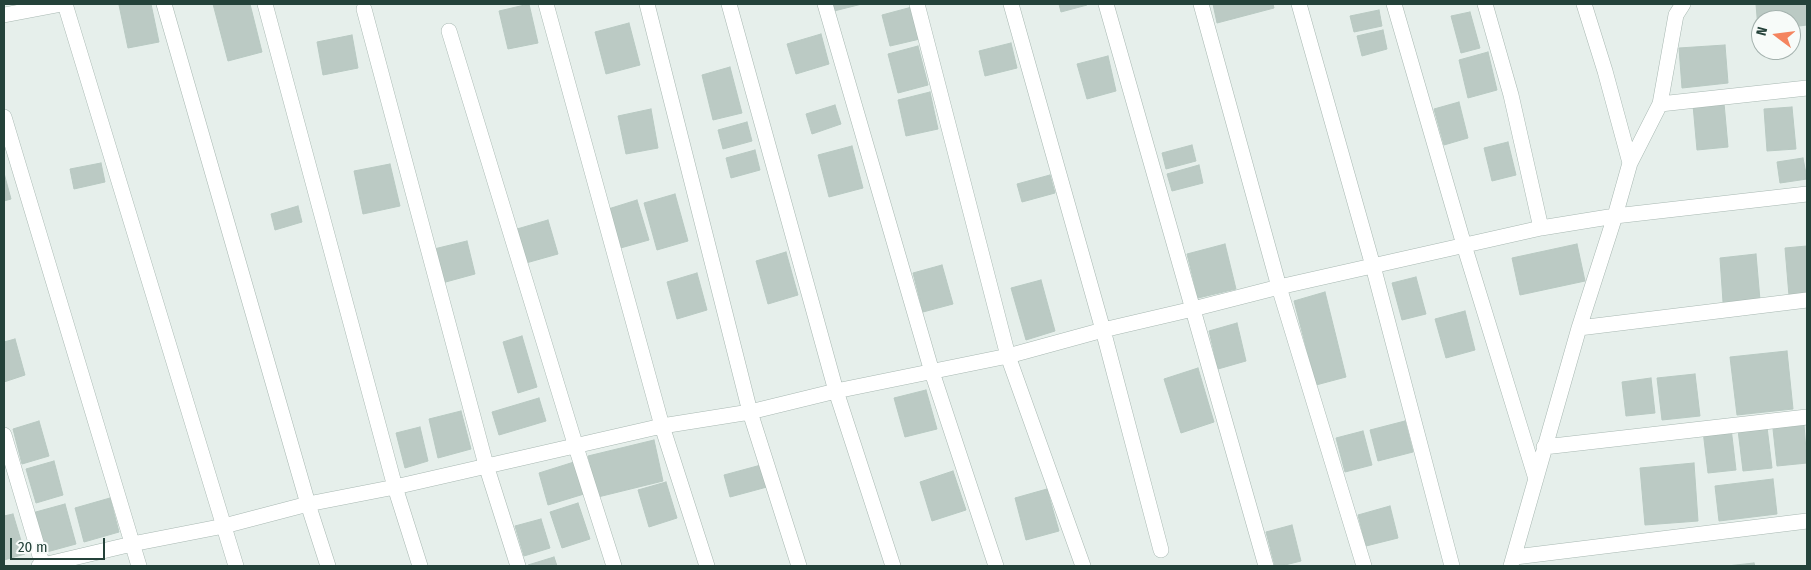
<!DOCTYPE html>
<style>
body{margin:0}
#map{position:relative;width:1811px;height:570px;overflow:hidden;background:#e6efeb;font-family:"Fira Sans Condensed",sans-serif}
canvas{display:block}
.frame{position:absolute;inset:0;border:5px solid #24423a;pointer-events:none}
.north{position:absolute;left:1751px;top:10px;width:50px;height:50px;box-sizing:border-box;background:#f7fbf9;border:1px solid #a3b1ad;border-radius:50%;rotate:285deg;font-size:14px;font-weight:700;line-height:20px;text-align:center;color:#24423a}
.north::after{content:'';display:block;margin:auto;width:18px;height:22px;background:#f4845f;clip-path:polygon(50% 0,100% 100%,50% 72%,0 100%)}
.scale{position:absolute;left:10px;top:538px;width:95px;height:22px;box-sizing:border-box;border:2px solid #24423a;border-top:0;padding-left:6px;font-size:15px;line-height:18px;white-space:nowrap;color:#24423a;-webkit-text-stroke:4px #f7fbf9;paint-order:stroke}
</style>
<div id="map">
<canvas width="1811" height="570"></canvas>
<div class="frame"></div>
<div class="north">N</div>
<div class="scale">20 m</div>
</div>
<script>
const g = document.querySelector('canvas').getContext('2d');
g.lineJoin = 'round';
function fill(path, color) { g.fillStyle = color; g.fill(path, 'evenodd'); }
const poly = rows => new Path2D(rows.map(r => 'M' + r).join(''));
function strokePath(path, color, width, dash) { g.strokeStyle = color; g.lineWidth = width; g.lineCap = dash ? 'butt' : 'round'; g.setLineDash(dash || []); g.stroke(path); }
const building = poly([
 [123,4,151,4,159,42,128,48,119,5,123,4],
 [213,4,250,4,262,52,228,61,213,4],
 [529,4,538,43,508,49,499,11,529,4],
 [832,4,862,4,834,11,832,4],
 [1059,4,1087,4,1087,5,1061,12,1059,4],
 [1213,4,1273,4,1274,8,1217,23,1213,4],
 [1756,4,1807,4,1807,25,1791,27,1791,20,1761,20,1761,29,1758,29,1756,4],
 [912,7,920,39,890,46,882,15,912,7],
 [1379,10,1382,26,1354,32,1350,16,1379,10],
 [1470,12,1480,48,1461,53,1451,16,1470,12],
 [629,23,640,65,606,74,595,32,629,23],
 [1383,30,1387,49,1362,56,1357,36,1383,30],
 [821,34,829,64,796,74,787,44,821,34],
 [352,35,358,68,323,75,317,42,352,35],
 [1011,43,1017,68,985,76,979,51,1011,43],
 [1725,45,1728,83,1682,88,1679,48,1725,45],
 [918,46,928,85,898,93,888,54,918,46],
 [1488,52,1497,90,1468,98,1459,60,1488,52],
 [1108,56,1116,91,1087,99,1077,64,1108,56],
 [730,67,742,113,713,120,702,75,730,67],
 [930,92,938,129,906,136,898,100,930,92],
 [1459,102,1468,138,1444,145,1434,109,1459,102],
 [1724,103,1728,147,1697,150,1693,105,1724,103],
 [835,105,841,124,812,134,806,114,835,105],
 [1792,107,1796,149,1767,151,1764,109,1792,107],
 [651,109,658,148,626,154,618,116,651,109],
 [747,122,752,141,723,149,718,130,747,122],
 [1508,142,1516,175,1492,181,1484,148,1508,142],
 [1192,145,1196,161,1166,169,1162,153,1192,145],
 [852,146,863,188,829,197,818,155,852,146],
 [755,150,760,170,731,178,726,158,755,150],
 [1803,158,1807,179,1780,183,1777,162,1803,158],
 [101,163,105,182,74,189,70,169,101,163],
 [390,164,400,206,363,214,354,171,390,164],
 [1199,165,1203,183,1172,191,1167,174,1199,165],
 [4,173,11,199,4,201,4,173],
 [1050,175,1055,193,1022,202,1017,184,1050,175],
 [675,194,688,241,657,250,644,203,675,194],
 [637,200,649,240,617,249,605,210,637,200],
 [298,206,302,222,275,230,271,214,298,206],
 [548,220,558,254,526,263,517,229,548,220],
 [467,241,475,274,442,283,434,249,467,241],
 [1225,244,1236,289,1198,298,1187,254,1225,244],
 [1577,244,1585,281,1520,295,1512,258,1577,244],
 [1807,246,1807,295,1789,296,1785,248,1807,246],
 [786,252,798,295,768,304,756,261,786,252],
 [1756,254,1760,300,1723,302,1720,258,1756,254],
 [942,265,953,304,923,312,913,273,942,265],
 [697,273,707,310,677,319,667,282,697,273],
 [1416,277,1426,314,1402,320,1392,283,1416,277],
 [1041,280,1055,331,1026,340,1011,288,1041,280],
 [1325,292,1346,377,1316,385,1294,301,1325,292],
 [1465,311,1475,350,1446,358,1435,319,1465,311],
 [1237,323,1246,361,1218,369,1209,331,1237,323],
 [522,336,537,387,518,393,503,342,522,336],
 [15,339,25,375,4,382,4,342,15,339],
 [1787,351,1793,409,1737,415,1730,357,1787,351],
 [1198,368,1214,422,1181,433,1164,379,1198,368],
 [1695,374,1700,416,1662,420,1657,378,1695,374],
 [1651,378,1655,413,1626,416,1622,382,1651,378],
 [926,390,937,429,905,437,894,398,926,390],
 [539,398,546,421,499,435,492,412,539,398],
 [461,411,471,449,438,458,429,419,461,411],
 [39,421,49,456,22,464,13,429,39,421],
 [1405,421,1413,452,1378,461,1370,430,1405,421],
 [1804,425,1807,463,1777,466,1773,429,1804,425],
 [420,427,428,461,405,468,396,433,420,427],
 [1767,427,1772,468,1743,471,1738,430,1767,427],
 [1731,428,1736,470,1708,473,1703,431,1731,428],
 [1363,431,1372,465,1345,472,1336,438,1363,431],
 [654,440,663,481,598,497,588,456,654,440],
 [54,461,63,495,36,503,26,469,54,461],
 [574,462,584,494,548,505,539,473,574,462],
 [1694,463,1698,521,1645,525,1640,468,1694,463],
 [761,465,767,487,730,497,724,475,761,465],
 [953,471,966,510,932,521,920,482,953,471],
 [1773,479,1777,514,1719,521,1715,486,1773,479],
 [666,482,677,518,649,527,638,490,666,482],
 [1047,489,1059,531,1026,540,1015,498,1047,489],
 [110,498,119,532,84,542,75,508,110,498],
 [578,503,590,539,562,548,550,512,578,503],
 [65,504,76,544,43,553,32,513,65,504],
 [1390,506,1398,538,1366,546,1358,515,1390,506],
 [13,514,25,554,4,560,4,516,13,514],
 [541,519,550,548,524,556,515,526,541,519],
 [1292,525,1301,561,1281,566,1275,566,1266,532,1292,525],
 [554,557,557,566,528,566,528,565,554,557],
 [1754,563,1755,566,1727,566,1754,563]
]);
fill(building, '#bbcac4');
strokePath(building, '#b8c9c2', 1);
const minor = poly([
 [65,4,236,566],
 [164,4,308,504,328,566],
 [265,4,395,487,420,566],
 [546,4,662,426,707,566],
 [647,4,750,412,799,566],
 [729,4,836,391,893,566],
 [825,4,932,372,996,566],
 [917,4,1008,356,1083,566],
 [1011,4,1103,330,1161,550],
 [1106,4,1266,566],
 [1201,4,1279,287,1364,566],
 [1299,4,1373,266,1452,566],
 [1394,4,1464,245,1536,479],
 [1485,4,1511,95,1541,228],
 [1584,4,1605,71,1630,163],
 [364,9,486,465,518,566],
 [4,15,62,4],
 [449,31,576,447,614,566],
 [1660,104,1807,88],
 [4,117,139,566],
 [1579,328,1807,300],
 [4,435,43,566],
 [1544,447,1807,417],
 [1515,557,1807,521],
 [39,566,132,544,224,526,308,504,395,487,662,426,750,412,836,391,1008,356,1103,330,1193,309,1279,287,1541,228,1615,216,1807,194],
 [1511,566,1579,328,1615,216,1630,163,1660,104,1676,15,1683,4]
]);
strokePath(minor, '#a8b8b2', 16);
strokePath(minor, '#fff', 15);
</script>
